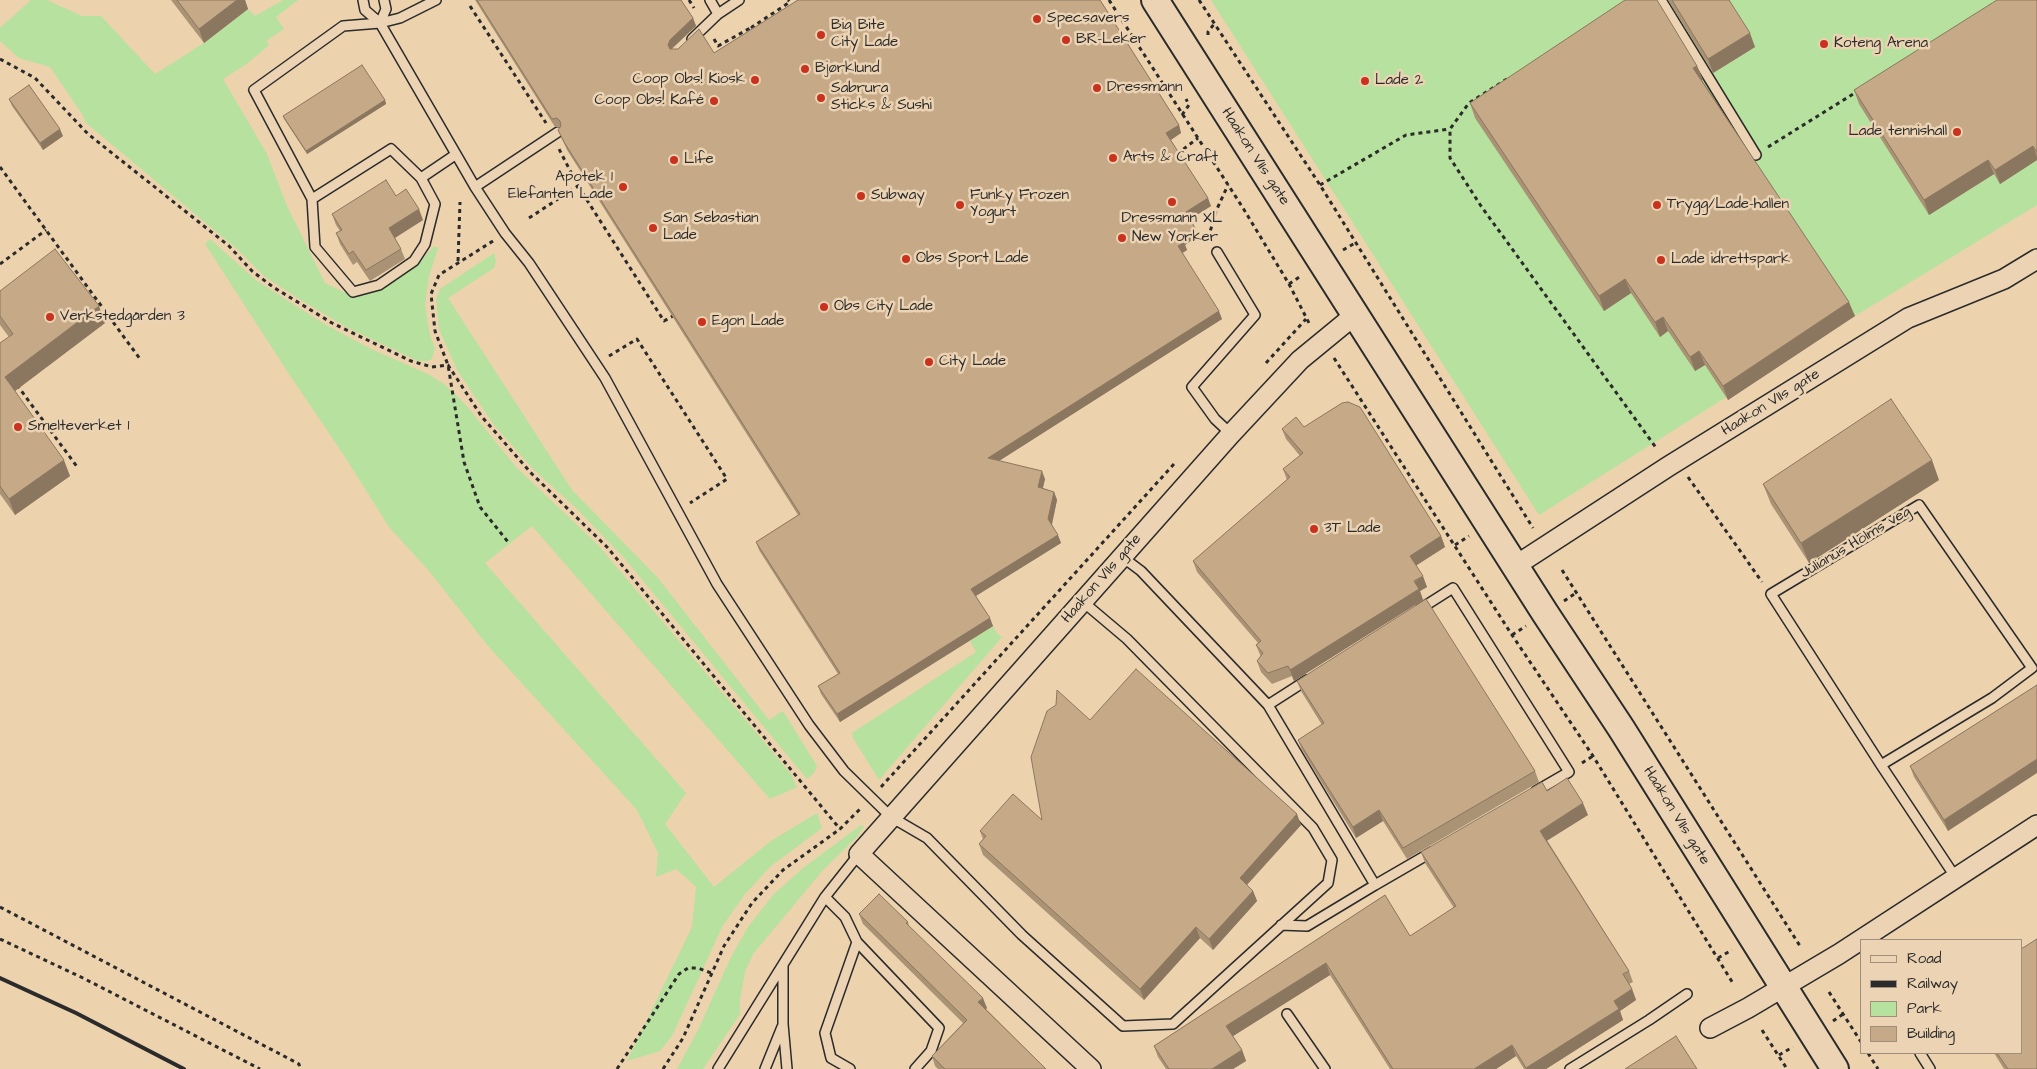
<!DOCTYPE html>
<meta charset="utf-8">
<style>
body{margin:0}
#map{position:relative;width:2037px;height:1069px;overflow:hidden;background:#edd2ae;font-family:"Architects Daughter",sans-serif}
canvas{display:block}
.legend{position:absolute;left:1860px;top:939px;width:162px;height:115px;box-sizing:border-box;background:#ebd3b3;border:1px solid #9e907d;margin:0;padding:6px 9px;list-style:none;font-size:15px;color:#2b2b2b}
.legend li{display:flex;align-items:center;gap:10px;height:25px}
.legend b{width:25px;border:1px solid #9e907d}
</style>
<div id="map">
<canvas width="2037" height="1069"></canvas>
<ul class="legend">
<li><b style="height:6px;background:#ebd3b3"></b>Road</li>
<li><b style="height:6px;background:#2b2b2b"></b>Railway</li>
<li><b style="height:14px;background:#b6e19e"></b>Park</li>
<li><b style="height:14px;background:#c6aa88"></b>Building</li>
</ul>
</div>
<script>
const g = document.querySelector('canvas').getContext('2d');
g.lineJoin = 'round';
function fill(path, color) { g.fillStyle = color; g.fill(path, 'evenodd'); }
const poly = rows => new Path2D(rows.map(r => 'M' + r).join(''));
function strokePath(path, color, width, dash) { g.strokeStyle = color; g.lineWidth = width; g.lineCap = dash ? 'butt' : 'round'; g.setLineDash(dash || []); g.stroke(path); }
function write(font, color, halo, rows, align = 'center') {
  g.font = font + ' "Architects Daughter",sans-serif'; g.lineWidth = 5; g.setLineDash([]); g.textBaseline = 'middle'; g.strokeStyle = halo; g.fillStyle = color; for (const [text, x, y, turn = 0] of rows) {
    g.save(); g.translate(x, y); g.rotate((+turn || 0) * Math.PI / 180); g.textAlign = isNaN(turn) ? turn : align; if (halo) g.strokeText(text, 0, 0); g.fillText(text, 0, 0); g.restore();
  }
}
fill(poly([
 [31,0,47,0,82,16,101,16,155,74,204,43,248,9,255,16,283,0,298,0,276,17,284,29,266,41,269,45,248,63,223,79,267,154,287,206,325,283,352,296,370,294,416,266,434,246,438,248,429,276,425,305,430,336,435,348,432,359,426,361,418,361,348,328,299,299,264,276,237,249,86,123,82,114,50,67,19,58,0,41,0,28],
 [1211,0,2037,0,2037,205,1855,316,1539,515],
 [210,239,257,281,326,325,371,349,428,374,444,384,465,404,516,467,598,545,791,774,797,787,770,799,532,526,485,563,686,793,665,824,714,887,771,841,817,813,822,828,771,866,745,894,723,925,672,1036,660,1051,627,1061,692,927,696,887,676,869,656,877,658,853,637,810,488,646,429,571,389,527,345,457,287,371,205,244],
 [494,253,496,261,494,268,448,298,572,490,658,578,769,720,783,711,817,766,814,773,807,779,625,559,577,509,534,470,494,425,457,370,439,329,436,299,440,289],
 [993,626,997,634,1002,637,879,780,853,738,852,733,976,652,970,641],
 [861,825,864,826,858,836,823,870,753,954,745,972,740,999,740,1014,703,1069,677,1069,699,1028,731,957,748,927,773,895,803,868]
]), '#b6e19e');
const service = poly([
 [363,0,365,10,380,23,475,187,505,233,529,263,605,378,717,584,809,725,844,771,891,817,927,838,1022,935,1123,1026,1173,1024,1328,883,1332,860,1313,828,1127,639,1082,601],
 [436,0,400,18,380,23,343,26,254,90,312,199,315,247,353,292,379,285,414,261,425,244,435,204,421,178,455,155],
 [710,0,718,14],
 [1661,0,1756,155],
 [380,23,386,9,384,0],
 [692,39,718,14,739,0],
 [475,187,558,132],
 [312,199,391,149,421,178],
 [1217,252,1255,315,1192,387,1215,419,1231,434],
 [1121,556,1141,571,1268,705,1375,885,1432,852],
 [1420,609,1453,588,1569,772,1536,791],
 [1268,705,1307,680],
 [1881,765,1992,698,2032,668,1919,505,1771,594,1881,765,1956,878],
 [859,854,825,897,845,917,857,942,939,1028,931,1051,915,1069],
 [1281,925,1307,926,1375,885],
 [783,965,783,1024,787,1069],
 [1287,1014,1325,1069],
 [1920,1053,1930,1069],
 [718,1069,825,897],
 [765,1069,782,1027],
 [850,1069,831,1058,825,1033,857,942],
 [1570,1069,1649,1020,1687,994]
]);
const minor = poly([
 [1515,566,1669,466,1908,318,2004,279,2037,259],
 [1710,1028,1748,1008,1839,954,2037,825],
 [1091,1069,859,854,1231,434,1300,360,1356,314]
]);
const secondary = poly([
 [1155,0,1545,613,1621,728,1835,1069]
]);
strokePath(service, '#2b2b2b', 12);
strokePath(minor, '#2b2b2b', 22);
strokePath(secondary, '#2b2b2b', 30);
strokePath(poly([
 [689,0,694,8],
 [1109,0,1243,208,1289,284,1310,325],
 [1199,0,1320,185,1533,528],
 [470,6,546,123],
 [753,28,752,27,790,2,788,0],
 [1208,35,1208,32,1214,24],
 [714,39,718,46,752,27],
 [0,59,35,78,88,134,229,246,252,271,273,287,332,323,411,361,432,367,448,365,482,417,532,474,607,547,840,829],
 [1507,79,1469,103,1450,129,1450,158,1481,206,1657,449],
 [1182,115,1189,105,1186,99],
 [1768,147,1858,91],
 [1177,154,1198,138],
 [0,167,140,359],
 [1320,185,1406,135,1450,129],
 [578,186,664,321,673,316],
 [529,218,578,186,559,149],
 [1212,238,1210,232,1216,211,1228,185],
 [493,241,439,275,431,294,435,331,448,365,464,462,480,507,508,542],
 [1343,250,1355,243],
 [458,261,460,202],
 [0,264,46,230],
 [1289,284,1301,276],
 [609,356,637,339,727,479,690,503],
 [1334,358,1512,635,1593,756,1734,985],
 [1266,363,1306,319],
 [17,385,78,468],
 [1688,477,1762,582],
 [1455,545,1469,536],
 [1562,570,1800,946],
 [1564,601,1576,593],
 [1512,635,1526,626],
 [1582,763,1593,756],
 [881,787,1174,464],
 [0,907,299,1064,300,1069],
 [0,939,83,978,260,1069],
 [1718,958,1732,950],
 [1829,992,1861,1042],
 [1833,1021,1843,1014],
 [1762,1030,1787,1069],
 [1868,1053,1878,1069],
 [1779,1055,1793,1047],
 [617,1069,679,974,688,968,698,968,711,973],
 [663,1069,683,1038,724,946,752,903,783,870,840,829,861,808]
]), '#2b2b2b', 3, [4, 4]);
strokePath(service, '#ebd3b3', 9);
strokePath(minor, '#ebd3b3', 19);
strokePath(secondary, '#ebd3b3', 26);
strokePath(poly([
 [0,978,76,1013,184,1069]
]), '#2b2b2b', 4);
fill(poly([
 [171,0,245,0,248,9,204,43],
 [475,0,681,0,693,18,696,26,672,49,714,53,797,1,796,0,1100,0,1179,125,1181,133,1171,140,1211,206,1190,219,1195,228,1198,236,1185,245,1187,250,1182,253,1222,319,999,461,1045,479,1043,488,1054,492,1057,500,1052,525,1061,543,976,596,993,626,840,722,821,694,818,686,838,674,759,550,756,542,798,515,567,150,558,130,561,127,555,127],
 [1668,0,1729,0,1755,47,1713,73],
 [2037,0,2037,160,2000,184,1994,174,1929,215,1859,104,1854,90],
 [1697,66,1703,80,1702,80,1855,316,1728,400,1705,365,1695,371,1668,331,1660,337,1631,293,1604,311,1475,118,1470,103],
 [9,99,63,136,43,150,12,106],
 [385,100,386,104,307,154,284,119,283,116],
 [396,196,423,220,395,238,401,249,405,259,370,281,357,262,353,265,340,244,336,233,340,231,336,225,332,214],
 [0,291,105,323,15,391,70,476,15,515,0,494,0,343,9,337,0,325],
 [1304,427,1441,536,1445,547,1416,565,1427,587,1420,591,1423,600,1294,681,1292,676,1272,684,1261,672,1257,661,1261,657,1256,645,1258,643,1197,572,1193,561,1287,480,1283,469,1300,456,1286,439,1282,429],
 [1939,480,1809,563,1771,504,1763,484],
 [1297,681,1535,771,1539,782,1407,859,1383,821,1356,838,1320,780,1302,750,1298,740,1322,725,1301,691],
 [2037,685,1948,831,1914,777,1910,766],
 [1056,705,1090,720,1301,825,1247,885,1253,891,1257,901,1213,950,1200,938,1144,1000,983,855,979,844,983,839,980,831,1042,820],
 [1547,791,1588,815,1547,840,1629,971,1633,982,1629,984,1632,989,1636,1000,1620,1011,1623,1020,1546,1069,1524,1069,1516,1056,1496,1069,1390,1069,1330,975,1233,1036,1242,1050,1246,1061,1233,1069,1166,1069,1158,1057,1154,1046,1385,895,1410,936,1454,908,1425,863,1421,852],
 [859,914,908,922,909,926,987,1008,986,1009,1046,1069,938,1069,935,1066,932,1056,963,1023,863,924],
 [1994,1053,2021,1053,2037,1069,2004,1069]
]), '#aa9275');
fill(poly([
 [237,0,245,0,248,9,204,43,199,29],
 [693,18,696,26,672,48,671,53,668,45,670,40],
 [1750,33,1755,47,1713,73,1708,59],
 [1697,66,1703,80,1698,82,1693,68],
 [385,100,386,104,307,154,306,151],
 [1179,125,1181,133,1169,141,1166,133],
 [60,129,63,136,43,150,40,143],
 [2033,146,2037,157,2037,160,2000,184,1995,170],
 [1988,160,1994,174,1929,215,1924,200],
 [1208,198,1211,206,1189,220,1186,212],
 [419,209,423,220,393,239,389,228],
 [1195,228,1198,236,1185,245,1187,250,1181,254,1178,246,1181,238],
 [1625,279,1631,293,1604,311,1599,296],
 [1849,302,1855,316,1728,400,1723,386],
 [99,306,105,323,11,394,5,377],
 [1219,311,1222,319,991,466,988,458],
 [1663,317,1668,331,1660,337,1655,322],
 [1699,351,1705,365,1695,371,1690,357],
 [64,460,70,476,15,515,9,499],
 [1932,460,1939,480,1809,563,1801,543],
 [1042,471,1045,479,1041,495,1038,487],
 [1054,492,1057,500,1051,527,1048,519],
 [1058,535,1061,543,974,597,971,589],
 [1441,536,1445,547,1414,567,1410,556],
 [1423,576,1427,587,1420,591,1423,600,1294,681,1290,670],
 [990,618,993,626,840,722,837,714],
 [2037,759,2037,773,1948,831,1944,820],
 [1583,803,1588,815,1545,842,1540,831],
 [1379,810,1383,821,1356,838,1353,827],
 [1297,814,1301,825,1243,889,1240,878],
 [1253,891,1257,901,1213,950,1209,939],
 [1196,927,1200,938,1144,1000,1140,989],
 [1326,963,1330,975,1230,1038,1226,1026],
 [1632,989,1636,1000,1620,1011,1623,1020,1546,1069,1527,1069,1526,1068,1614,1001],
 [983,998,987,1008,982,1013,978,1002],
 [1512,1045,1516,1056,1496,1069,1474,1069],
 [1242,1050,1246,1061,1233,1069,1212,1069]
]), '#8b775f');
const building = poly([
 [177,0,237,0,199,29,177,0],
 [477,0,681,0,693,18,670,40,668,45,670,49,678,49,699,29,714,53,798,0,1100,0,1179,125,1166,133,1208,198,1186,212,1195,228,1181,238,1184,242,1178,246,1219,311,988,458,1042,471,1038,487,1054,492,1048,519,1058,535,971,589,990,618,837,714,818,686,840,673,756,542,800,514,564,142,558,130,561,126,560,121,557,118,552,119,477,0],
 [1625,0,1657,0,1697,66,1693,68,1849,302,1723,386,1699,351,1690,357,1663,317,1655,322,1625,279,1599,296,1470,103,1625,0],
 [1672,0,1729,0,1750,33,1708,59,1672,0],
 [1997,0,2037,0,2037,151,2036,151,2033,146,1995,170,1988,160,1924,200,1854,90,1997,0],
 [362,65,385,100,306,151,283,116,362,65],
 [29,85,60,129,40,143,9,99,29,85],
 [386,180,396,196,406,189,419,209,389,228,401,249,366,270,353,251,349,254,336,233,342,230,332,214,386,180],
 [55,249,99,306,5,377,64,460,9,499,0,486,0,343,13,334,0,316,0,291,55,249],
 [1891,399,1932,460,1801,543,1763,484,1891,399],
 [1348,402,1360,407,1441,536,1410,556,1423,576,1414,581,1419,589,1290,670,1288,666,1268,673,1257,661,1263,653,1256,645,1261,641,1193,561,1290,477,1283,469,1303,453,1282,429,1296,417,1304,427,1342,403,1348,402],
 [1426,599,1535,771,1403,848,1379,810,1353,827,1316,769,1298,740,1324,723,1297,681,1426,599],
 [1136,669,1297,814,1240,878,1253,891,1209,939,1196,927,1140,989,979,844,986,836,980,831,1013,794,1042,820,1031,757,1047,711,1056,705,1057,690,1090,720,1136,669],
 [2037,685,2037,759,1944,820,1910,766,2037,685],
 [1567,778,1583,803,1540,831,1629,971,1623,974,1632,989,1614,1001,1619,1009,1526,1068,1512,1045,1474,1069,1393,1069,1326,963,1226,1026,1242,1050,1212,1069,1169,1069,1154,1046,1385,895,1410,936,1456,906,1421,852,1542,782,1547,791,1567,778],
 [879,894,908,922,906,923,983,998,978,1002,1046,1069,945,1069,932,1056,967,1020,859,914,879,894],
 [2037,939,2037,1069,2008,1069,1997,1053,2021,1053,2021,949,2037,939],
 [1676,1036,1697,1069,1625,1069,1676,1036]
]);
fill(building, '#c6aa88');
strokePath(building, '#8b775f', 1);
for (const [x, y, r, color] of [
 [1037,19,5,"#c8321e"],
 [821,35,5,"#c8321e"],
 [1066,40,5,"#c8321e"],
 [1824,44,5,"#c8321e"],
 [805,69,5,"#c8321e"],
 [755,80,5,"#c8321e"],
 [1365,81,5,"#c8321e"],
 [1097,88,5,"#c8321e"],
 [821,98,5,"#c8321e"],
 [714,101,5,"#c8321e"],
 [1957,132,5,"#c8321e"],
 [1113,158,5,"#c8321e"],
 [674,160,5,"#c8321e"],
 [623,187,5,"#c8321e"],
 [861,196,5,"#c8321e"],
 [1172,202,5,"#c8321e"],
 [960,205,5,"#c8321e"],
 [1657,205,5,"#c8321e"],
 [653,228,5,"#c8321e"],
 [1122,238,5,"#c8321e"],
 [906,259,5,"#c8321e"],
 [1661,260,5,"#c8321e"],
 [824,307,5,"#c8321e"],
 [50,317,5,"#c8321e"],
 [702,322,5,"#c8321e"],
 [929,362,5,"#c8321e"],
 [18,427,5,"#c8321e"],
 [1314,529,5,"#c8321e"]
]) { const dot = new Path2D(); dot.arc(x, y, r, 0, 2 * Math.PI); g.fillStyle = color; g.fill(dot); strokePath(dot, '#ebd3b3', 2); }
write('15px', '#2b2b2b', '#ebd3b3', [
 ["Specsavers",1047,19],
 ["Big Bite",831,26],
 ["City Lade",831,43],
 ["BR-Leker",1076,40],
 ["Koteng Arena",1834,44],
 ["Bjørklund",815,69],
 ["Coop Obs! Kiosk",745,80,"right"],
 ["Lade 2",1375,81],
 ["Dressmann",1107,88],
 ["Sabrura",831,89],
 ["Sticks & Sushi",831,106],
 ["Coop Obs! Kafé",704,101,"right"],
 ["Lade tennishall",1947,132,"right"],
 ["Arts & Craft",1123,158],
 ["Life",684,160],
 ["Apotek 1",613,178,"right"],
 ["Elefanten Lade",613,195,"right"],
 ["Subway",871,196],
 ["Funky Frozen",970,196],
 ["Yogurt",970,213],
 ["Trygg/Lade-hallen",1667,205],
 ["San Sebastian",663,219],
 ["Lade",663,236],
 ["Dressmann XL",1172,219,"center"],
 ["New Yorker",1132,238],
 ["Obs Sport Lade",916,259],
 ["Lade idrettspark",1671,260],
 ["Obs City Lade",834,307],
 ["Verkstedgården 3",60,317],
 ["Egon Lade",712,322],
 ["City Lade",939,362],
 ["Smelteverket 1",28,427],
 ["3T Lade",1324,529]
], 'left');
write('15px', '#2b2b2b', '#ebd3b3', [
 ["Haakon VIIs gate",1255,157,57],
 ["Haakon VIIs gate",1771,403,-32],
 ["Julianus Holms veg",1856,543,-31],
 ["Haakon VIIs gate",1102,579,-49],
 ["Haakon VIIs gate",1676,816,58]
]);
</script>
